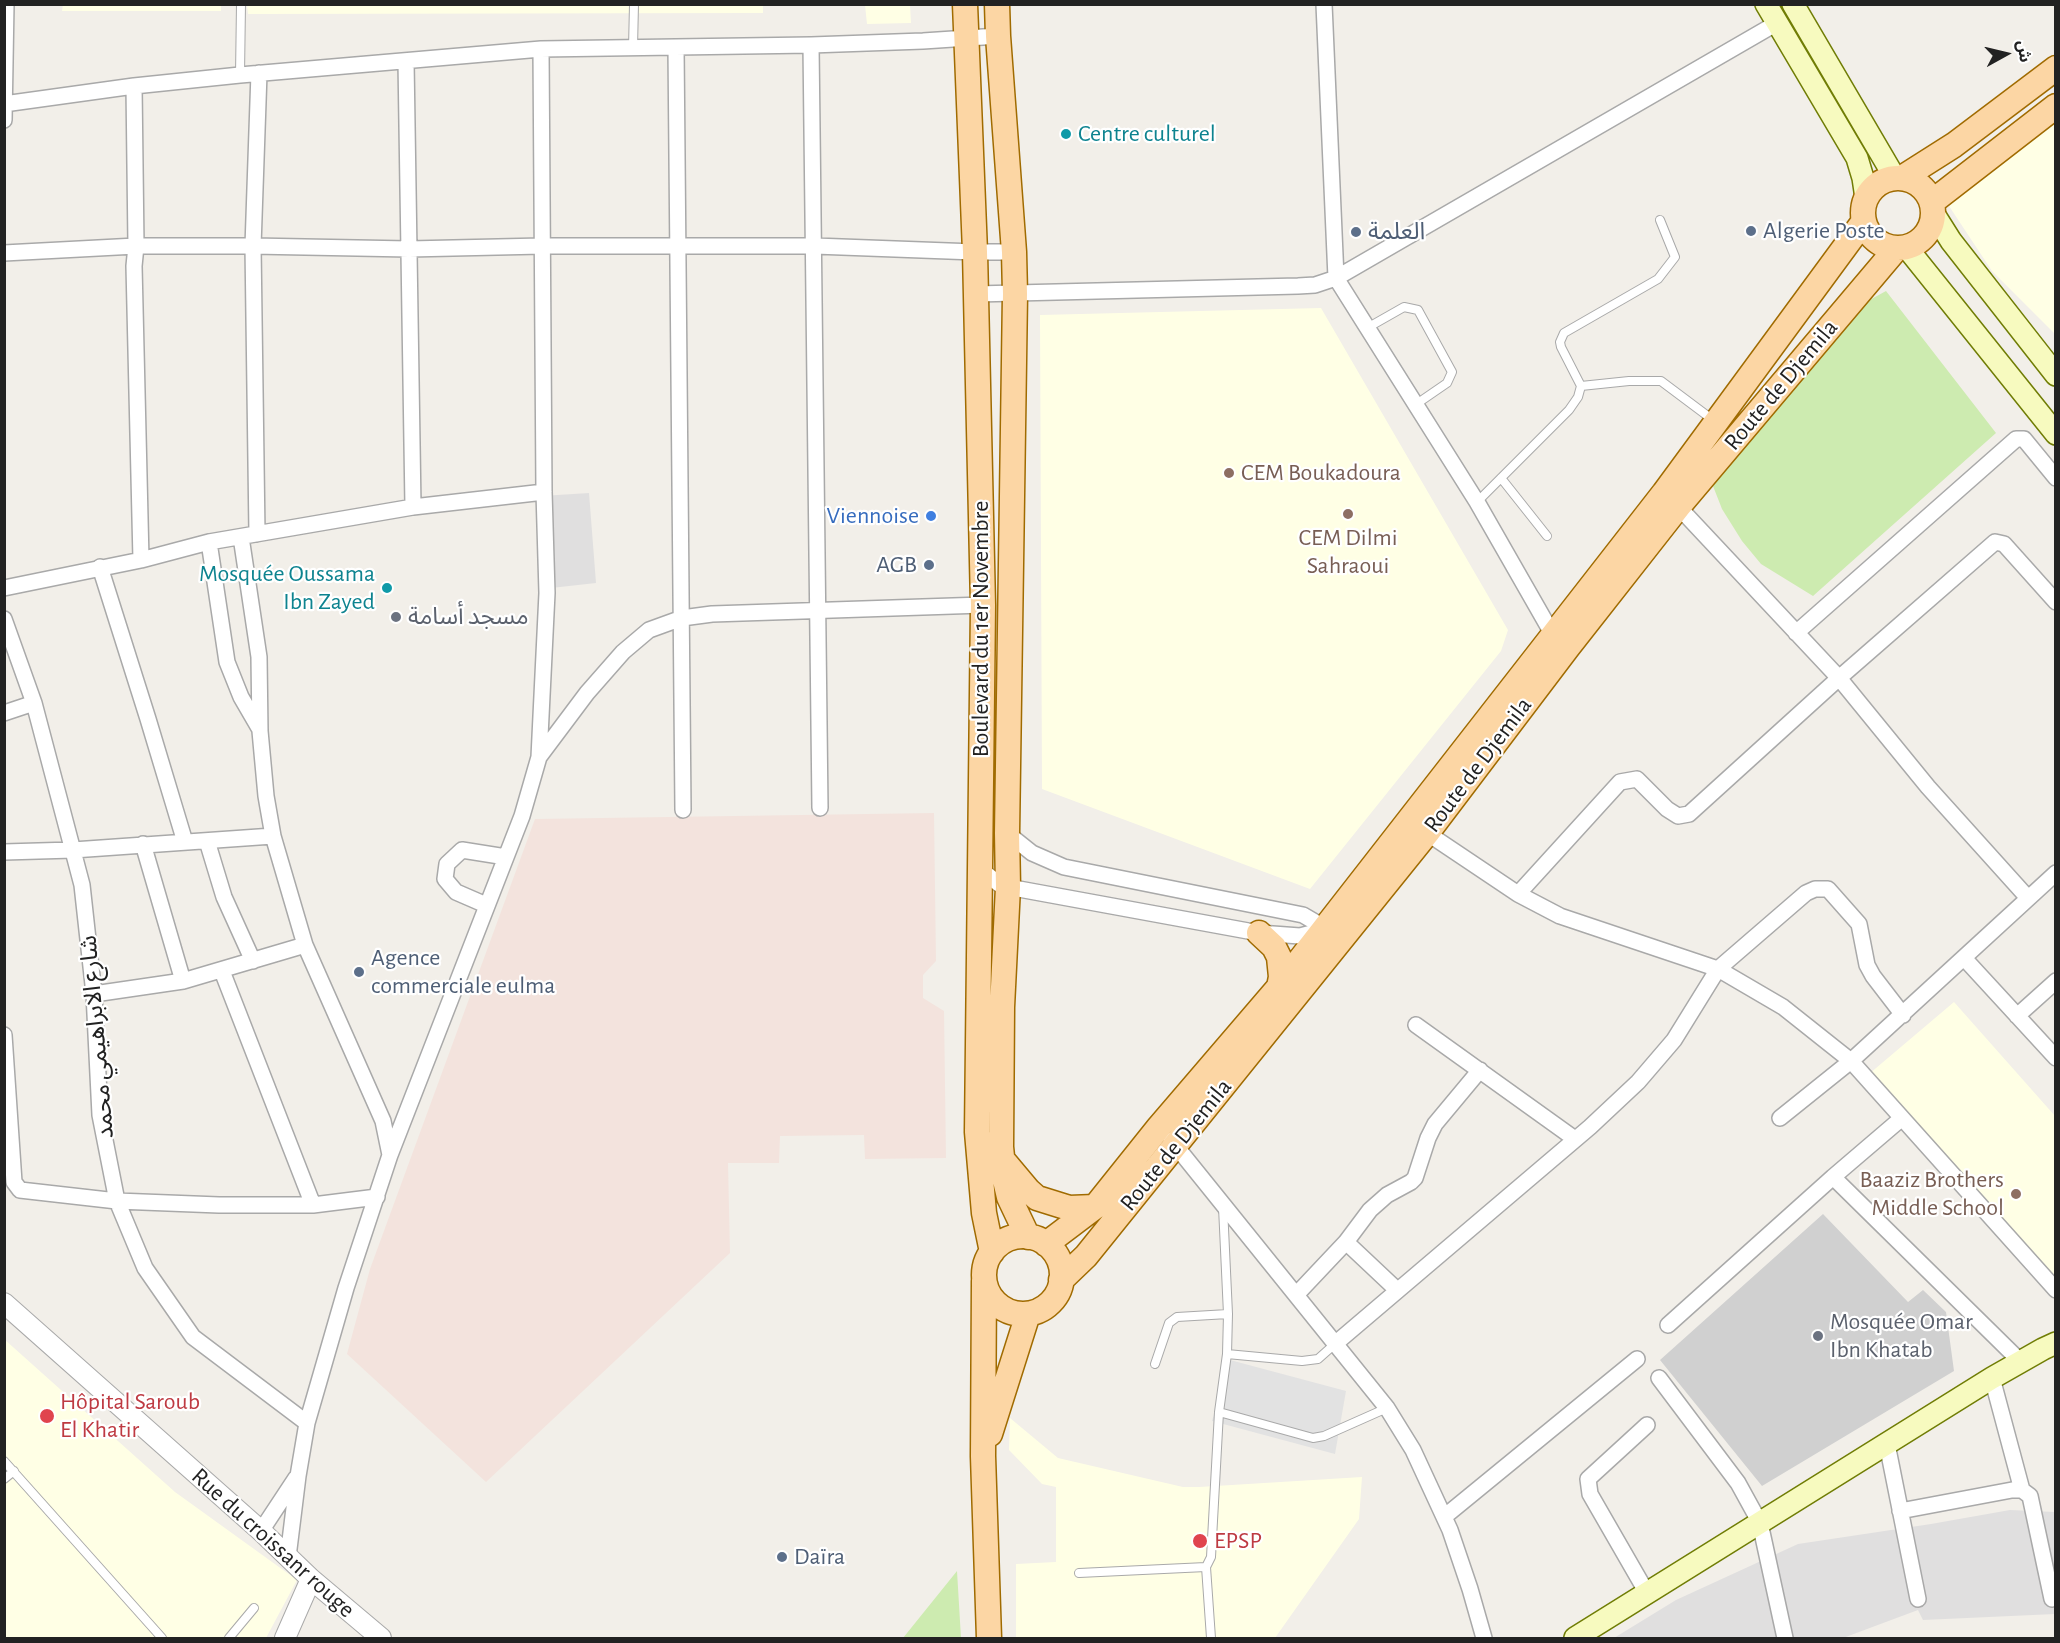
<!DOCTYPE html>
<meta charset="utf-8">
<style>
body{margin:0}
#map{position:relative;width:2060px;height:1643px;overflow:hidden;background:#f2efe9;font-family:"Alegreya Sans","Noto Sans Arabic",sans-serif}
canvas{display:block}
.frame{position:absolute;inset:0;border:6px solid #222;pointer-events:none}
.north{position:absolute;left:1976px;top:24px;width:60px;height:60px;-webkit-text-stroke:4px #fff;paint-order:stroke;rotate:82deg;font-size:16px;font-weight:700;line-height:24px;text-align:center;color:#222}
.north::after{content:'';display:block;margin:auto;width:21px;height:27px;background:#222;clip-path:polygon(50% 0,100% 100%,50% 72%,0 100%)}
</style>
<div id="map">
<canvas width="2060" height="1643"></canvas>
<div class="frame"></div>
<div class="north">ش</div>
</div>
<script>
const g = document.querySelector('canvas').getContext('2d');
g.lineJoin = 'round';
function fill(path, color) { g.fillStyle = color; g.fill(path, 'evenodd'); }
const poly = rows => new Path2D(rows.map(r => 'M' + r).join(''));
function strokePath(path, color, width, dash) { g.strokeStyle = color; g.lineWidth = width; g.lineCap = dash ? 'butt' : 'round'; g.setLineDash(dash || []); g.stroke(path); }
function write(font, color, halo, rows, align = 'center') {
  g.font = font + ' "Alegreya Sans","Noto Sans Arabic",sans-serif'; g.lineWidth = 4.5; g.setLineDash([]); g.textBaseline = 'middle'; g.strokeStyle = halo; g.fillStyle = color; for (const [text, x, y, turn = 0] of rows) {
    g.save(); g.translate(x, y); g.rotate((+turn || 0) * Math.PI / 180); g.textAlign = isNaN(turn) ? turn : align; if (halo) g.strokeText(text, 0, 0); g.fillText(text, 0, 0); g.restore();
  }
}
fill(poly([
 [589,493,596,583,542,589,541,496],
 [2010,1510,2055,1512,2055,1614,1923,1620,1918,1610,1843,1638,1614,1638,1676,1600,1798,1544,1931,1524]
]), '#e0dfdf');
fill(poly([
 [63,4,221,4,221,11,62,11],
 [763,4,763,13,248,14,247,5],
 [865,5,910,5,911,23,867,24],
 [2055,119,2055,334,1992,271,1949,206,1958,191],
 [1321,308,1508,630,1501,651,1310,889,1042,789,1040,315],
 [1954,1002,2055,1116,2056,1273,2051,1276,1869,1074],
 [4,1339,175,1492,297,1580,266,1638,5,1638],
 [1010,1418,1058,1458,1183,1487,1199,1487,1362,1477,1359,1519,1275,1638,1016,1638,1016,1564,1056,1562,1056,1487,1042,1484,1009,1450]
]), '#ffffe5');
fill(poly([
 [1823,1214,1908,1302,1923,1290,1946,1312,1954,1371,1762,1486,1660,1360]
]), '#d0d0d0');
fill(poly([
 [934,813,936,961,923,975,923,998,944,1011,946,1158,865,1159,864,1135,780,1136,779,1163,728,1163,730,1253,486,1482,347,1354,370,1269,535,819]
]), '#f3e3dd');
fill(poly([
 [1886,291,1996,433,1813,596,1761,564,1742,541,1722,509,1713,486,1846,313],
 [957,1571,961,1638,903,1638]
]), '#cdebb0');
fill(poly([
 [1230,1360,1346,1391,1335,1454,1212,1421]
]), '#e2e2e2');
const service = poly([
 [633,48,634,4],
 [240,75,241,4],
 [1367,328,1404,307,1418,310,1452,372,1447,383,1415,405],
 [1581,386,1629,381,1661,381,1713,420],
 [1501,478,1547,536],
 [1477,502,1569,410,1578,397,1581,386,1561,347,1560,342,1564,333,1658,279,1675,257,1660,220],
 [1223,1207,1228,1314,1227,1354,1302,1361,1318,1359,1336,1343],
 [1155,1364,1169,1323,1177,1317,1228,1314],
 [1219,1412,1313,1438,1324,1436,1387,1408],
 [4,1461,162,1638],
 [4,1479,14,1471],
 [1206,1567,1211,1638],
 [1079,1573,1206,1567,1211,1557,1219,1412,1227,1354],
 [229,1638,254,1608]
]);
const minor = poly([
 [1324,4,1336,278,1777,23],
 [811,45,820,808],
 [676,47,683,810],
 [406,61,413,507],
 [134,86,136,246,134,266,141,560],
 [4,104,134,86,240,75,541,49,811,45,923,41,998,36],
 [4,120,6,4],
 [4,253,136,246,253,246,409,249,542,246,815,246,975,252,1014,252],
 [976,294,1298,286,1315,285,1336,278,1477,502,1553,635,1558,640],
 [1673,501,1839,678,1928,787,2028,898],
 [257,534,253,246,259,73],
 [241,537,259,657,260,731,266,796,273,836,305,945,383,1121,390,1155],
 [209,542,227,662,241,697,259,728],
 [100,567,148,719,185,842],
 [4,588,141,560,209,542,413,507,544,492],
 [4,619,34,703,82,885,94,994,100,1115,117,1201,145,1268,193,1337,307,1423],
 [1796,633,2016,439,2024,439,2056,478],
 [4,713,34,703],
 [539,757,547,593,544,492,541,49],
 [1007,833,1032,853,1064,867,1303,915,1315,922,1326,938],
 [1427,833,1518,894,1620,782,1637,779,1667,809,1678,816,1689,814,1839,678,1995,542,2004,544,2056,602],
 [207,841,224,897,253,961],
 [143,844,183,981],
 [4,852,73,850,273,836],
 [980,869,999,884,1008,887,1259,933,1300,936,1323,930],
 [1518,894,1560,916,1718,969,1783,1007,1851,1061,2056,1290],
 [486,905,456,892,445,879,447,864,462,850,506,857],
 [1964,958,2056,1058],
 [222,971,313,1205],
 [94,994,183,981,305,945],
 [2017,1016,2056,981],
 [1416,1025,1575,1139],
 [4,1035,14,1182,20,1190,117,1201,219,1205,313,1205,377,1197],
 [1780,1118,1851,1061,2056,873],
 [1171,1140,1387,1408,1413,1450,1450,1530,1470,1589,1484,1638],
 [1833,1177,1902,1118],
 [1346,1242,1397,1290],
 [1296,1295,1346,1242,1370,1210,1387,1195,1411,1182,1415,1178,1428,1138,1435,1124,1480,1070],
 [1668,1325,1833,1177,2021,1362],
 [1336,1343,1590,1127,1638,1082,1674,1040,1718,969,1806,893,1815,889,1828,889,1859,924,1867,965,1873,976,1903,1015],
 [1659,1378,1738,1483,1760,1523,1785,1638],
 [1992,1378,2022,1490],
 [1647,1425,1588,1479,1590,1494,1647,1593],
 [1887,1444,1918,1599],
 [1900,1511,2012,1490,2022,1490,2030,1496,2052,1599],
 [1444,1517,1637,1359],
 [261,1531,296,1478],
 [288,1557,298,1476,307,1423,346,1288,390,1155,522,816,539,757,587,693,623,652,649,630,682,618,712,614,983,605]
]);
const tertiary = poly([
 [4,1303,261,1531,311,1579,381,1638],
 [285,1638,311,1579]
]);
const secondary = poly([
 [1766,4,1857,158,1863,178,1866,198],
 [1793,4,1895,178],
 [1934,214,1951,241,2056,375],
 [1907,248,2056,434],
 [1575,1638,1992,1378,2043,1349,2056,1343]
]);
const primary = poly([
 [965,4,975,252,983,605,977,1132,984,1213,992,1252],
 [997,4,998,36,1014,252,1015,294,1007,833,1008,887,1002,1007,1001,1147,1004,1176,1009,1197,1028,1237],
 '1863 213a35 35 0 1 1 70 0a35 35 0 1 1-70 0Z',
 [1902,178,1954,145,2056,68],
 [1932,202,2056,106],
 [1259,933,1274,947,1279,957,1281,977,1279,987],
 [1002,1159,1028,1190,1037,1198,1069,1208,1095,1207],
 '984 1275a39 39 0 1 1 78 0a39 39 0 1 1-78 0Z',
 [1046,1244,1095,1207,1159,1127,1279,987,1664,493,1864,221],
 [1061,1280,1086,1256,1427,833,1568,647,1678,507,1896,249],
 [984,1281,983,1456,989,1638],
 [990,1434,1028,1314]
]);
strokePath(service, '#a9a9a9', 10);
strokePath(minor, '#a9a9a9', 18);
strokePath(tertiary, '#a9a9a9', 22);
strokePath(secondary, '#707d05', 24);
strokePath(primary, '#a06b00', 27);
strokePath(service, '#fff', 8);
strokePath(minor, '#fff', 15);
strokePath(tertiary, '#fff', 20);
strokePath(secondary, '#f7fabf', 21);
strokePath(primary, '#fcd6a4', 24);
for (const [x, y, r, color] of [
 [1066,134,6,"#0f9aa8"],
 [1751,231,6,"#5c6f8a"],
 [1356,232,6,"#5c6f8a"],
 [1229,473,6,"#8d6e63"],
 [1348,514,6,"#8d6e63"],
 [931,516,6,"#3f7fe0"],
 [929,565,6,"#5c6f8a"],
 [387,588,6,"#0f9aa8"],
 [396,617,6,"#6b7280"],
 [359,972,6,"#5c6f8a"],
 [2016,1194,6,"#8d6e63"],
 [1818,1336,6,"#6b7280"],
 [47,1416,8,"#e0444e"],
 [1200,1541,8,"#e0444e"],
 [782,1557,6,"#5c6f8a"]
]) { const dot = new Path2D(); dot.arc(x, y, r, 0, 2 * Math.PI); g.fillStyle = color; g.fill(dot); strokePath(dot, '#fff', 2); }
write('24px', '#0d838f', '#fff', [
 ["Centre culturel",1078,134],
 ["Mosquée Oussama",375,574,"right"],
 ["Ibn Zayed",375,602,"right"]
], 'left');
write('24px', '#4e5e75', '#fff', [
 ["Algerie Poste",1763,231],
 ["العلمة",1368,232],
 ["AGB",917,565,"right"],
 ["Agence",371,958],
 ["commerciale eulma",371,986],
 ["Daïra",794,1557]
], 'left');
write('24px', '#222', '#fff', [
 ["Route de Djemila",1781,385,-50],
 ["Boulevard du 1er Novembre",981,629,-90],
 ["Route de Djemila",1478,765,-53],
 ["شارع الابراهيمي محمد",97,1037,-95],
 ["Route de Djemila",1176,1145,-51],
 ["Rue du croissanr rouge",273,1543,42]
]);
write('24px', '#785e54', '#fff', [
 ["CEM Boukadoura",1241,473],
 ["CEM Dilmi",1348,538,"center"],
 ["Sahraoui",1348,566,"center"],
 ["Baaziz Brothers",2004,1180,"right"],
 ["Middle School",2004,1208,"right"]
], 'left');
write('24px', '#366cbe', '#fff', [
 ["Viennoise",919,516]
], 'right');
write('24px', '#5b616d', '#fff', [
 ["مسجد أسامة",408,617],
 ["Mosquée Omar",1830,1322],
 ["Ibn Khatab",1830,1350]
], 'left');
write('24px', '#be3a42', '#fff', [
 ["Hôpital Saroub",60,1402],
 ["El Khatir",60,1430],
 ["EPSP",1214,1541]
], 'left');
</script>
